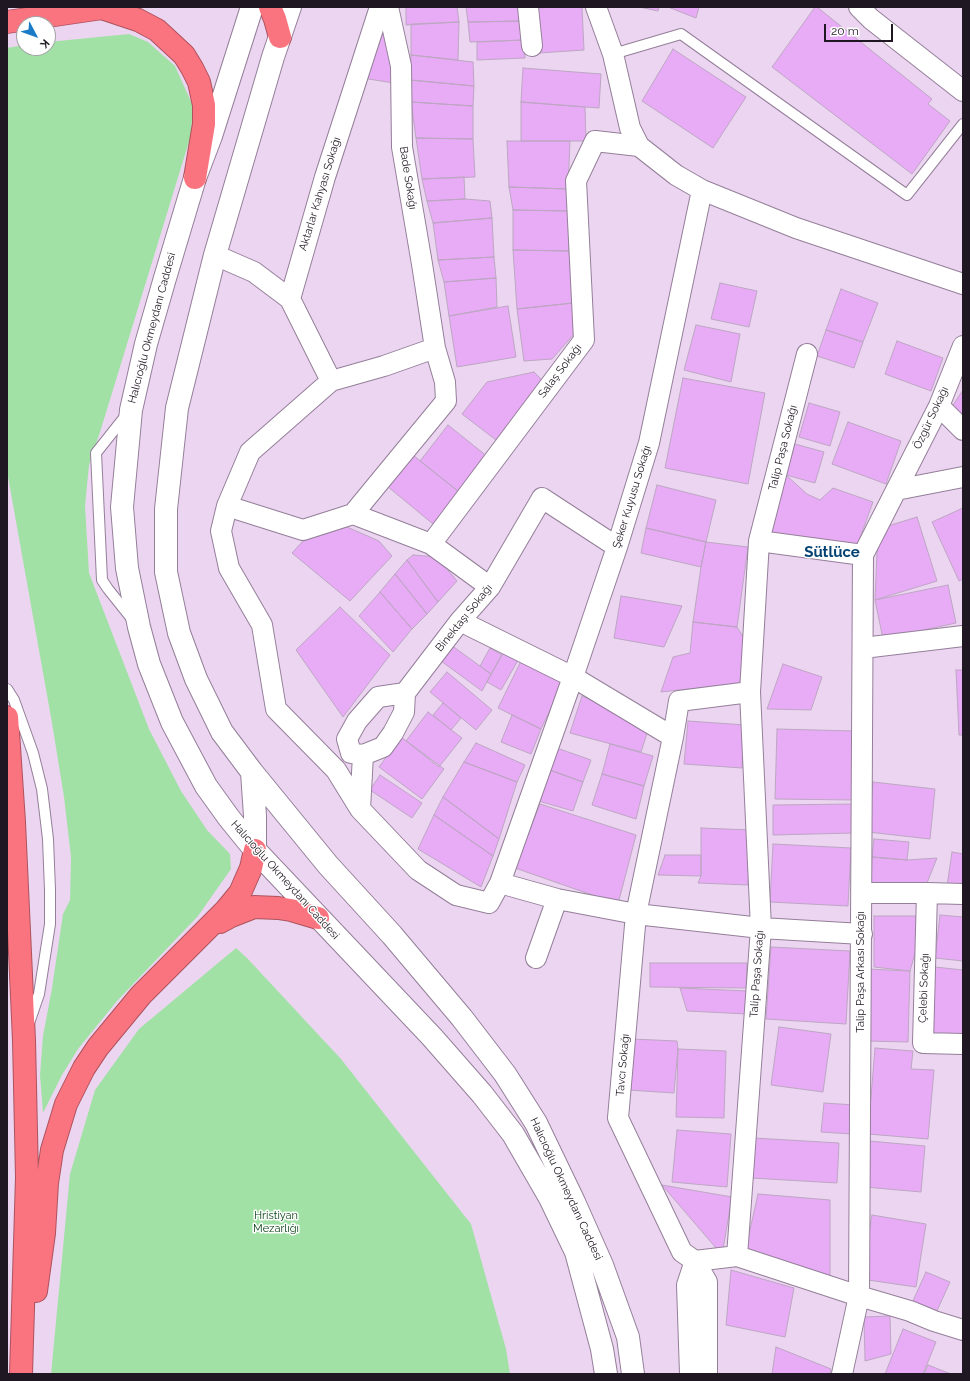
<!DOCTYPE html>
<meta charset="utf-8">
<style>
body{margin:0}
#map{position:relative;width:970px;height:1381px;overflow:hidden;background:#ecd5f1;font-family:Raleway,sans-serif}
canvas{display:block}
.frame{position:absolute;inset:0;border:8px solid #1f1721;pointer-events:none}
.north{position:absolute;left:16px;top:16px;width:40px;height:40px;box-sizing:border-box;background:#fff;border:1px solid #a5a2a6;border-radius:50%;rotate:131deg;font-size:11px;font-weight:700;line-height:16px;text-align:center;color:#1f1721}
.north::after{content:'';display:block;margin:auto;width:14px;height:18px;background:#1b7bc7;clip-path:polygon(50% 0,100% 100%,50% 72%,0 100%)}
.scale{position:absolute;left:824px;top:24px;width:69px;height:18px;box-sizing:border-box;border:2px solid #1f1721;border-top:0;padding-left:5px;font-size:12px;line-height:14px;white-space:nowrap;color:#1f1721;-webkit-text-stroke:3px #fff;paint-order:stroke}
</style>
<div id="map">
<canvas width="970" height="1381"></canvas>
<div class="frame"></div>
<div class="north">K</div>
<div class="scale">20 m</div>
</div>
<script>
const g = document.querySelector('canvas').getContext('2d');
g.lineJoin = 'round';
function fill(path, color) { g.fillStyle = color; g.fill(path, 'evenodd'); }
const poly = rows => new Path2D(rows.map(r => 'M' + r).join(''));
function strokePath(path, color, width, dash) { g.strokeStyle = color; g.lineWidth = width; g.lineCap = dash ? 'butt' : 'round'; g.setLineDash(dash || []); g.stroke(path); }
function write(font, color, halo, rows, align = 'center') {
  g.font = font + ' Raleway,sans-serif'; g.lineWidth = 3; g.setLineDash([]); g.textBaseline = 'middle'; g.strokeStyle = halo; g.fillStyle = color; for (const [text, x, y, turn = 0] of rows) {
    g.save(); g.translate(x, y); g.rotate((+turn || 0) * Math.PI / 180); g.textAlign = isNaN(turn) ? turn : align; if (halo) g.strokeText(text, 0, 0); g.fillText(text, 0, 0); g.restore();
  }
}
fill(poly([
 [129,34,148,42,175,66,193,106,191,135,101,429,89,465,85,506,89,573,149,729,181,791,207,830,230,854,231,869,198,916,117,1001,78,1049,62,1075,43,1113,40,1075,43,1036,52,988,63,914,70,900,71,857,64,797,52,723,7,471,7,48,24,45,24,48,48,48,48,42],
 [236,948,247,958,341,1059,471,1224,506,1349,510,1374,51,1374,70,1174,95,1090,139,1029]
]), '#a2e1a6');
const building = poly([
 [406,7,457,7,459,22,406,25,406,7],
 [466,7,521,7,523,21,468,22,466,7],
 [555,7,582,7,584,50,539,53,537,8,555,7],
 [639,7,659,7,658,11,639,7],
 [668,7,699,7,696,18,668,7],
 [815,7,817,7,932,99,928,104,950,121,912,174,772,67,815,7],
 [523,21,524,40,470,42,468,22,523,21],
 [459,22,458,60,411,55,411,24,459,22],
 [379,33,390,34,394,83,362,78,379,33],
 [524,40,525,58,477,60,477,42,524,40],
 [673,49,746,97,713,148,642,101,673,49],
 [411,55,473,62,474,86,410,80,411,55],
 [523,68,601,74,599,108,521,102,523,68],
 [410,80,474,86,473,106,411,102,410,80],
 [411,102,473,106,473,139,416,138,411,102],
 [521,102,585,107,586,141,521,141,521,102],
 [416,138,473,139,475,177,422,179,416,138],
 [507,141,570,141,568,189,509,187,507,141],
 [464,177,465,199,427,201,422,179,464,177],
 [509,187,568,189,568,211,513,210,509,187],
 [465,199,490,201,492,218,433,223,427,201,465,199],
 [513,210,568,211,569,251,513,250,513,210],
 [492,218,494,257,438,260,433,223,492,218],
 [513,250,569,251,573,303,517,309,513,250],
 [494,257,496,278,444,282,438,260,494,257],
 [496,278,497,307,449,316,444,282,496,278],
 [720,283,757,291,749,327,711,319,720,283],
 [841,289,878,303,863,342,826,330,841,289],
 [573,303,575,333,552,359,524,361,517,309,573,303],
 [508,306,516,357,457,367,449,316,508,306],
 [696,325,740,334,731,382,684,370,696,325],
 [826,330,863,342,854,368,817,356,826,330],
 [897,341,943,358,931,391,885,374,897,341],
 [534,372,543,381,496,440,462,414,487,382,534,372],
 [683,378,765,393,748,484,665,468,683,378],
 [963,390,963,425,947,414,963,390],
 [809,403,840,412,830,446,799,437,809,403],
 [848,422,901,441,886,484,832,464,848,422],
 [448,425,488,457,459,492,420,461,448,425],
 [795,444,824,452,815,483,786,475,795,444],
 [413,455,459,492,433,524,387,486,413,455],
 [786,475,807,494,820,500,833,488,873,502,857,546,769,542,786,475],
 [657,485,716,500,706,542,646,528,657,485],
 [963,508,963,532,962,532,963,534,963,579,959,581,932,522,963,508],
 [917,517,937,581,875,600,878,529,917,517],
 [347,527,379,541,392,556,350,601,292,553,303,541,347,527],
 [646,528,706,542,701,567,641,553,646,528],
 [706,542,748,547,737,627,693,622,701,567,706,542],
 [413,555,437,557,457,581,438,602,407,560,413,555],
 [407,560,438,602,427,614,395,574,407,560],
 [395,574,427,614,412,629,380,592,395,574],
 [948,585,956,623,883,639,875,600,948,585],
 [380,592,412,629,393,652,359,616,380,592],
 [621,596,682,606,664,647,614,638,621,596],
 [340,607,390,655,343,717,296,650,340,607],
 [693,622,737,627,753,652,742,683,661,692,673,657,690,653,693,622],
 [451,645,491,674,482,691,441,661,451,645],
 [490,648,502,655,491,674,480,666,490,648],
 [505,649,520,657,501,690,487,682,505,649],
 [522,659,565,679,541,729,498,708,522,659],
 [783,664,822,677,811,710,767,709,783,664],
 [956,670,963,670,963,735,959,735,956,670],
 [447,672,492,710,476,730,430,692,447,672],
 [582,696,649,727,641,752,570,733,582,696],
 [443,703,461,718,451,730,433,715,443,703],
 [428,712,462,738,439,767,406,741,428,712],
 [512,715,541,729,531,754,501,742,512,715],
 [688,721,745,725,742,768,684,764,688,721],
 [777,729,855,731,854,800,775,799,777,729],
 [401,737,444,769,422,799,379,767,401,737],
 [476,743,525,765,517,782,464,762,476,743],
 [610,744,653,756,644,786,602,774,610,744],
 [554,747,591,760,583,782,547,769,554,747],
 [464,762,517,782,499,839,443,797,464,762],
 [547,769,583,782,573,811,535,800,547,769],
 [602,774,644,786,636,819,592,805,602,774],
 [380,775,422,803,412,818,370,790,380,775],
 [873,782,935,789,930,839,868,832,873,782],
 [443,797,499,839,493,856,434,815,443,797],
 [540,804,636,835,618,904,515,868,540,804],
 [853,804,854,833,773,835,773,805,853,804],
 [434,815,493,856,481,887,418,849,434,815],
 [701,828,751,830,748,885,698,883,701,876,701,828],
 [874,839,909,842,907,860,872,857,874,839],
 [773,844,851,848,848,906,770,902,773,844],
 [952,852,963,854,963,891,947,886,952,852],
 [665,855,701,855,701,876,658,875,665,855],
 [872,857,907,860,937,858,927,883,871,893,872,857],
 [940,915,963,917,963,961,935,958,940,915],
 [874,916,926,916,910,971,874,967,874,916],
 [771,947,850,951,846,1024,766,1019,771,947],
 [650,963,747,963,746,988,650,987,650,963],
 [935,967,963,970,963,1042,927,1038,935,967],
 [868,969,910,971,908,1042,866,1041,868,969],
 [680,988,748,991,747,1014,687,1011,680,988],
 [779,1027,831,1034,823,1092,771,1085,779,1027],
 [631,1039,677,1041,678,1049,674,1093,628,1090,631,1039],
 [875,1048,913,1051,911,1069,934,1070,928,1139,868,1134,875,1048],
 [678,1049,726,1051,724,1118,676,1117,678,1049],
 [824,1103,855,1105,852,1134,821,1132,824,1103],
 [677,1130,731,1134,727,1187,672,1182,677,1130],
 [754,1138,839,1143,837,1183,751,1178,754,1138],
 [869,1141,925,1146,921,1192,865,1187,869,1141],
 [662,1185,732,1197,722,1255,662,1185],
 [758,1194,830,1200,830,1287,745,1252,758,1194],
 [872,1215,926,1224,916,1287,861,1279,872,1215],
 [731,1270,794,1288,785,1337,726,1325,731,1270],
 [926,1272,950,1282,936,1313,912,1303,926,1272],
 [890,1316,891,1354,865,1361,864,1317,890,1316],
 [903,1329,936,1342,923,1374,885,1374,903,1329],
 [776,1347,831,1369,830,1374,772,1374,776,1347],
 [928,1365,951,1374,924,1374,928,1365]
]);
fill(building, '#e8acf6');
strokePath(building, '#bca6c2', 1);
const lane = poly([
 [613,54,681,34,907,195,963,124],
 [127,414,96,453,102,580,108,589,132,619],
 [7,689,14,700,33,753,42,789,48,839,50,890,50,924,39,994,29,1023]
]);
const street = poly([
 [388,7,401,66,402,147,422,264,435,348],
 [528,7,532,46],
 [596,7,613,54,630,128,639,146,676,175,702,190,796,228,963,284],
 [859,7,871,19,963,91],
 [215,255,254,272,290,299,325,177,380,7],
 [290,299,331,381,250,452,227,506,303,530,353,514,431,544,490,587],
 [331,381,384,366,435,348,445,382,446,401,353,514],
 [939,406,963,430],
 [896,490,963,477],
 [227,506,221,531,229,568,262,625,276,709,336,770,360,809,418,870,456,895,489,903,500,883],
 [759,541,807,354],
 [431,544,584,340,576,181,595,141,639,146],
 [460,621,573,677,617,547,649,443,702,190],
 [863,648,963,636],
 [405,693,378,697,357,721,347,739,351,753,363,755,383,747,393,733,404,712,405,693,460,621,490,587,542,498,617,547],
 [673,737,573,677,500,883,557,899,636,914,761,928,862,934],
 [360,809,363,755],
 [862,892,871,893,927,893,963,894],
 [927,893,923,1043,963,1044],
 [536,958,557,899],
 [737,1256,761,928,750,692,759,541,863,555],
 [695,1261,737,1256,859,1296,910,1311,934,1321,963,1330],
 [690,1374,687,1285,695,1261],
 [707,1374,707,1282,695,1261,682,1252,618,1118,636,914,673,737,679,701,750,692],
 [842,1374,859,1296,863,555,939,406,963,346]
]);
const secondary = poly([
 [252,7,211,136,195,178,165,278,146,344,131,410,122,507,127,568,139,627,149,664,172,722,206,786,229,818,255,850,432,1037,482,1094,513,1134,550,1198,576,1252,602,1349,606,1374],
 [290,7,273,57,215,255,177,408,166,509,166,572,179,633,196,679,222,732,252,772,328,865,392,935,462,1018,505,1074,536,1123,574,1202,602,1265,628,1337,633,1374],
 [252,772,255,816,255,850]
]);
const highway = poly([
 [270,7,275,19,280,37],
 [102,8,138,20,157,30,184,55,192,68,199,82,204,105,204,124,195,178],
 [7,22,109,7],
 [7,717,14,822,24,1040,27,1177,21,1374],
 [220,922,231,916,254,907,278,908,291,910,318,918],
 [36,1291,44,1233,47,1183,52,1150,66,1104,84,1068,98,1047,141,995,226,910,240,893,251,868,255,850]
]);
strokePath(lane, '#947f99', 12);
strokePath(street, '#947f99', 22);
strokePath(secondary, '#947f99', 24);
strokePath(highway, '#ad535e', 24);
strokePath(lane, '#fff', 10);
strokePath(street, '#fff', 20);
strokePath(secondary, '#fff', 22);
strokePath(highway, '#fa747f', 22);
write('11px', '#1f1721', '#fff', [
 ["Bade Sokağı",408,178,81],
 ["Aktarlar Kahyası Sokağı",320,194,-73],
 ["Halıcıoğlu Okmeydanı Caddesi",152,328,-75],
 ["Salaş Sokağı",560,371,-53],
 ["Özgür Sokağı",931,418,-65],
 ["Talip Paşa Sokağı",783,448,-76],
 ["Şeker Kuyusu Sokağı",632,497,-73],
 ["Binektaşı Sokağı",464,618,-51],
 ["Halıcıoğlu Okmeydanı Caddesi",285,880,48],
 ["Talip Paşa Arkası Sokağı",861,972,-90],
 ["Talip Paşa Sokağı",757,974,-86],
 ["Çelebi Sokağı",924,988,-88],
 ["Tavcı Sokağı",623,1065,-85],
 ["Halıcıoğlu Okmeydanı Caddesi",566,1189,65]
]);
write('11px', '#0a4015', '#fff', [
 ["Hristiyan",276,1216],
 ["Mezarlığı",276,1229]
]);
write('bold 15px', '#024272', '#fff', [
 ["Sütlüce",832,552]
]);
</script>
